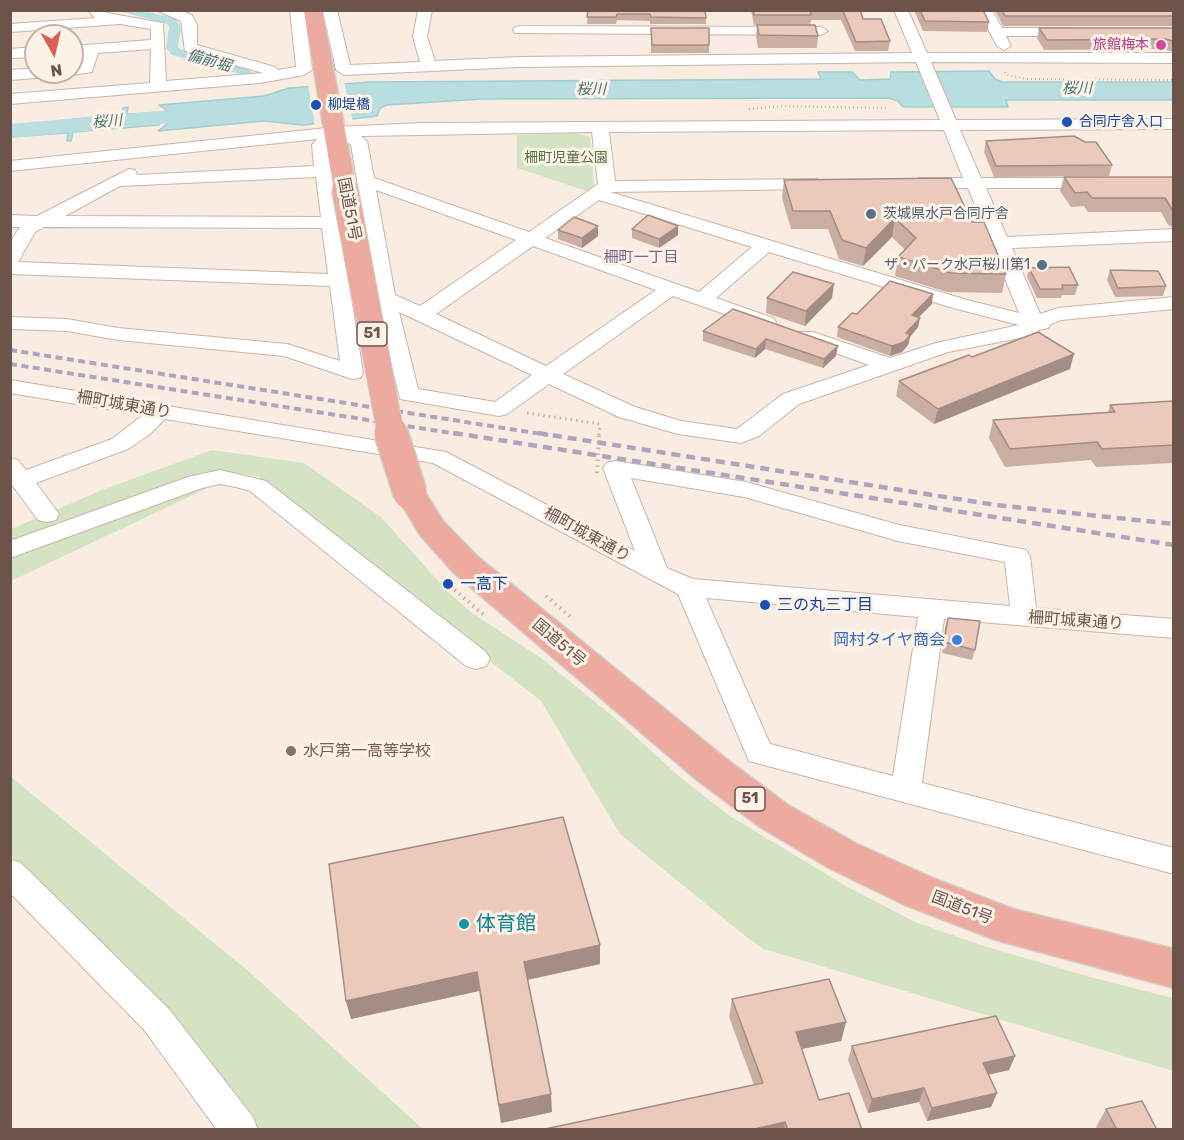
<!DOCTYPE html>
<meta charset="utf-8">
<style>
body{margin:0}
#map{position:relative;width:1184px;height:1140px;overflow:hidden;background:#f9ede2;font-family:Rubik,sans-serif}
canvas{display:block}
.frame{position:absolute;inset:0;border:12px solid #6d544b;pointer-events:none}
.north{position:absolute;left:24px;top:24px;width:60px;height:60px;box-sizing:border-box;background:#fcf2e7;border:2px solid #c3b3a9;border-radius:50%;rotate:172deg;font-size:16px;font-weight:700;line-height:24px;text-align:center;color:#6d544b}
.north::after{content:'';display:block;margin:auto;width:21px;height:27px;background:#d66254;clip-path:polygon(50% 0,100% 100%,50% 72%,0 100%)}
</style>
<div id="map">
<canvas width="1184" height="1140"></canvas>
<div class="frame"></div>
<div class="north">N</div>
</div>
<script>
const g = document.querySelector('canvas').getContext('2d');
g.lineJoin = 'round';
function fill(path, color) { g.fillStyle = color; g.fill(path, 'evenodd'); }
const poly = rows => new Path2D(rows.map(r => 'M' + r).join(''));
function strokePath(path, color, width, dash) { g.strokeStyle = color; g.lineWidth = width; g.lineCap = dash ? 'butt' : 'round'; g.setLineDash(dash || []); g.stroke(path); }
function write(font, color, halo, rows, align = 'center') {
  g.font = font + ' Rubik,"Noto Sans JP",sans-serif'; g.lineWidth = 6; g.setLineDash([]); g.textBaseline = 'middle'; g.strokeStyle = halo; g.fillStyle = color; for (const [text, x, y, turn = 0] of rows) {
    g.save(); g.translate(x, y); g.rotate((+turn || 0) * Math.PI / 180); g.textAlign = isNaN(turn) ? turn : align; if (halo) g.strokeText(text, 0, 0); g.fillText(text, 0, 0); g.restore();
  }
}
fill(poly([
 [574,133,590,137,594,186,586,191,517,168,517,135],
 [212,450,304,463,381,517,447,591,472,613,541,658,615,718,680,777,730,816,846,886,915,922,984,946,1090,977,1173,998,1173,1071,764,949,749,939,620,834,541,701,262,483,260,477,231,472,210,473,11,546,11,529,102,490],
 [212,486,11,581,11,554,189,487],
 [10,776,246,969,423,1129,253,1129,169,1015,11,856]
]), '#d4e4c2');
const water = poly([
 [989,71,995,79,1002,82,1174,82,1173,100,1006,100,1008,107,903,107,898,101,889,98,482,99,387,105,380,108,377,116,303,125,263,121,158,131,167,124,169,112,159,105,264,96,289,88,370,82,821,79,818,72,852,72,860,80,890,79,891,72,989,71],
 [128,107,127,114,161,112,159,125,73,132,71,141,67,141,68,133,11,137,11,126,122,114,123,108,128,107]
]);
fill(water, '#b9dee0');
strokePath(water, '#a0ced0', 1.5);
fill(poly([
 [344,81,353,122,315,126,308,84]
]), '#f9ede2');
fill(poly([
 [115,10,139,10,175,18,181,27,178,47,180,49,250,69,254,81,253,84,243,84,240,74,172,55,166,48,169,27,167,24,115,10]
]), '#b9dee0');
fill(poly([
 [218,106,226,108,230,113,226,118,10,138,10,124,218,106]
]), '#b9dee0');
const minor = poly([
 [88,10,104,10,107,13,163,23,166,81,263,73,185,51,181,21,156,10,179,10,192,15,197,25,197,45,275,67,278,70,296,67,290,10,304,10,312,70,304,75,260,83,10,104,10,94,150,83,151,49,98,53,92,72,72,75,66,72,72,72,72,65,80,65,83,54,72,54,72,46,151,40,151,29,120,24,10,32,10,24,95,18,88,10],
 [323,10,337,10,350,65,420,62,413,37,418,10,432,10,427,37,435,61,519,57,912,53,894,10,908,10,927,53,1174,53,1174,63,931,62,956,120,1174,119,1174,129,960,130,981,178,1096,178,1105,183,1096,188,986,188,1007,237,1174,229,1174,241,1012,248,1040,314,1058,308,1174,297,1174,309,1061,320,1051,324,1048,328,1039,330,1030,336,948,352,799,404,759,436,741,443,678,434,619,417,549,384,507,414,499,416,400,399,376,301,350,290,363,373,360,378,352,379,284,356,118,340,67,331,10,329,10,317,67,319,118,328,287,344,340,361,330,286,10,274,10,242,20,227,10,227,10,215,37,216,129,169,135,170,137,175,314,166,312,145,317,139,10,171,10,161,336,127,422,123,940,120,916,62,519,67,344,75,336,70,323,10],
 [944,130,963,178,919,178,910,183,919,188,968,188,1019,313,967,300,610,192,817,189,826,184,817,179,615,181,609,132,944,130],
 [592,132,598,184,529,232,374,178,367,141,361,136,592,132],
 [338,139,351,144,374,285,348,276,329,146,338,139],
 [316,177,321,217,65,216,120,186,316,177],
 [376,190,516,240,420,306,395,295,376,190],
 [599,200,752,247,699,292,545,238,599,200],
 [44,227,322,228,328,274,18,262,35,232,44,227],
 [533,246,656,290,546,366,436,314,533,246],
 [769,252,953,308,1019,325,936,343,890,358,813,332,799,332,796,336,799,340,869,365,783,394,737,429,681,421,635,407,563,374,673,296,759,326,773,326,776,322,773,318,716,298,769,252],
 [399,312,414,319,532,375,495,402,418,389,399,312],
 [978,10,992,10,1002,28,1071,28,1078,32,1071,36,1006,36,1011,46,1004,50,997,46,978,10],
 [520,26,821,27,828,31,821,35,515,33,513,30,515,27,520,26],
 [36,47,36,57,10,58,10,49,36,47],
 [36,68,36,72,57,72,49,77,10,80,10,70,36,68],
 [10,380,446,452,635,551,603,468,607,463,615,461,746,482,899,525,1026,550,1030,556,1036,608,1174,619,1174,638,944,619,922,783,1174,848,1174,874,749,761,678,594,433,463,165,419,149,435,128,449,36,483,59,514,56,520,47,522,38,520,10,482,10,458,18,460,26,470,112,439,143,415,10,393,10,380],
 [631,478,744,497,898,541,1005,562,1010,606,693,579,667,568,631,478],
 [706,598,918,617,893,776,770,744,706,598],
 [220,470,266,481,486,652,490,659,486,666,476,669,466,666,250,491,236,487,220,484,202,488,10,558,10,541,188,477,220,470],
 [10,859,21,863,169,1009,253,1117,258,1130,217,1130,145,1031,10,893,10,859]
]);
const highway = poly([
 [304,10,322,10,353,173,350,178,342,180,334,178,331,173,304,10],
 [410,483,421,486,443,521,478,557,725,758,788,805,857,844,935,879,1013,909,1174,949,1174,988,996,940,905,905,829,868,760,827,697,780,454,573,420,535,395,493,399,486,410,483]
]);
strokePath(minor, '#c8b4aa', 2);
strokePath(highway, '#d3ccc9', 3);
strokePath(poly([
 [1005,72,1007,75,1027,79,1174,80],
 [749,109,782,106,888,108]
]), '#cfada0', 2, [1, 3]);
strokePath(poly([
 [527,413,600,424]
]), '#cfada0', 3, [1.5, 4]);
strokePath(poly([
 [450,586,485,616],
 [546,596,572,618]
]), '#cfada0', 4, [1.5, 4.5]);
fill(minor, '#fff');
fill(highway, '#edaa9f');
strokePath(poly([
 [10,350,548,435],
 [10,364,464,435]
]), '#afa3c0', 4, [7, 4.5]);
strokePath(poly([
 [454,433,1174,545],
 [538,433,996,505,1174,524]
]), '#afa3c0', 4.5, [9, 6]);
const highwayBridgeFar2 = poly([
 [342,173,345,191]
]);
const highwayBridgeFar1 = poly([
 [345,190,391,435]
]);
const highwayBridge = poly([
 [391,433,410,493]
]);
strokePath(highwayBridgeFar2, '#d3ccc9', 22, []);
strokePath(highwayBridgeFar1, '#d3ccc9', 28, []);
strokePath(highwayBridge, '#d3ccc9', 36, []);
strokePath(poly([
 [599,435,600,424]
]), '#cfada0', 3, [1.5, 4]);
strokePath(poly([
 [597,473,599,433]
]), '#cfada0', 4, [1.5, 4.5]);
strokePath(highwayBridgeFar2, '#edaa9f', 20);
strokePath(highwayBridgeFar1, '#edaa9f', 26);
strokePath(highwayBridge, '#edaa9f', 33);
fill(poly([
 [588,10,706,18,706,24,650,24,650,21,617,20,616,24,587,24],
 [751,10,860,10,863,19,890,41,888,51,855,51,841,20,811,20,810,25,754,25],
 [914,10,983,10,989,22,987,32,923,31],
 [995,10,1173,10,1173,26,1003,26],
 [757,25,818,36,817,48,758,48,756,37],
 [651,28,709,45,709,53,651,53],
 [1039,28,1173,28,1173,52,1163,49,1044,50,1037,38],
 [986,141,1112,165,1109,176,994,177,984,152],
 [1064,177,1173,177,1173,227,1168,225,1161,212,1088,212,1084,206,1071,207,1060,191],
 [784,180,972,222,1006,274,1002,293,947,292,895,276,898,257,905,250,892,237,863,266,839,259,828,229,791,229,782,198],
 [632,229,678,235,659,248,632,238],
 [558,230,598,236,582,248,558,239],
 [1029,268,1078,285,1075,295,1062,295,1061,298,1037,298,1027,277],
 [1110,270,1166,286,1163,296,1115,297,1107,280],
 [767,298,832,298,805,326,766,313],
 [932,304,918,317,920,318,918,327,910,337,908,345,902,352,890,356,837,337,838,327,857,314],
 [733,309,836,356,823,368,765,349,755,358,703,341,703,331],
 [972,357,1070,369,934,424,896,396,899,381],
 [1173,401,1173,463,1096,467,1091,460,1005,467,989,438,993,420,1108,412,1110,405],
 [948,618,975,650,972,660,942,653,945,628],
 [329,864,600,964,528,980,552,1112,501,1123,479,991,351,1019,346,1001],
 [732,999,846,1022,841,1041,801,1049,819,1100,862,1130,540,1130,754,1085,729,1017],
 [852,1046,1015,1056,1009,1070,988,1075,997,1093,991,1107,927,1121,919,1102,868,1113,848,1060],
 [1106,1109,1157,1130,1098,1130,1096,1127]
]), '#caaea2');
fill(poly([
 [895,218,892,237,863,266,866,248],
 [598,226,598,236,582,248,582,238],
 [678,226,678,235,659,248,659,239],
 [834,284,832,298,805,326,806,311],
 [933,294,932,304,911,325,912,315],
 [920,318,918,327,910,337,908,345,902,352,890,356,892,346,906,333],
 [766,339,765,349,755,358,756,349],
 [838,346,836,356,823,368,824,359],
 [1074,354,1070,369,934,424,938,409],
 [600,945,600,964,525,980,524,962],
 [477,972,479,991,351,1019,346,1001],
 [846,1022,841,1041,792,1051,796,1032],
 [1015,1056,1009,1070,977,1077,983,1063],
 [924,1088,919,1102,868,1113,872,1099],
 [997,1093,991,1107,927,1121,932,1108],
 [551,1094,552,1112,501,1123,499,1105],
 [785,1122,784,1130,750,1130]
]), '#a48d84');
const building = poly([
 [588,10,705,10,706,18,651,17,650,14,617,14,616,17,587,17,588,10],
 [753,10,860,10,863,19,881,19,890,41,856,42,843,11,810,11,811,15,754,15,753,10],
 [920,10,983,10,989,22,925,21,920,10],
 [1002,10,1173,10,1173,16,1005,16,1002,10],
 [757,25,815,25,818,36,759,35,757,25],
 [651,28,709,28,709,45,652,45,651,28],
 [1039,28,1173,28,1173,41,1165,39,1047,40,1039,28],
 [1074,136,1085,142,1096,142,1112,165,996,166,986,141,1074,136],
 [1064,177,1173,177,1173,211,1165,198,1092,198,1087,192,1075,193,1064,177],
 [951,178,972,222,984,222,1006,274,951,273,898,257,916,238,895,218,866,248,842,240,830,211,793,211,784,180,951,178],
 [648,215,678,226,659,239,632,229,648,215],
 [574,217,598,226,582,238,558,230,574,217],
 [1069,267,1078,285,1062,285,1063,289,1040,289,1029,268,1069,267],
 [1110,270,1158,271,1166,286,1118,288,1110,270],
 [793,272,834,284,806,311,767,298,793,272],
 [890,281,933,294,912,315,920,318,906,333,910,335,904,342,892,346,838,327,852,313,857,314,890,281],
 [733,309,838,346,824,359,766,339,756,349,703,331,733,309],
 [1038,332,1074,354,938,409,899,381,969,355,972,357,1038,332],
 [1173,401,1173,445,1102,449,1097,442,1010,449,993,420,1115,412,1110,405,1173,401],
 [948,618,980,621,975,650,944,642,948,618],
 [563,817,600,945,524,962,551,1094,499,1105,477,972,346,1001,329,864,563,817],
 [829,979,846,1022,796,1032,819,1100,849,1093,862,1130,788,1130,785,1122,750,1130,540,1130,763,1083,732,999,829,979],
 [996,1016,1015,1056,983,1063,997,1093,932,1108,924,1088,872,1099,852,1046,996,1016],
 [1142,1101,1157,1130,1117,1130,1106,1109,1142,1101]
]);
fill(building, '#ebcabc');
strokePath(building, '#a48d84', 1.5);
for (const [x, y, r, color] of [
 [1161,45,6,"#d1479c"],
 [316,105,6,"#1a4fb4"],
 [1067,122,6,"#1a4fb4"],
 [871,214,6,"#5c6f8a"],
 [1042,265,6,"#5c6f8a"],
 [448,584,6,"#1a4fb4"],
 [765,605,6,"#1a4fb4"],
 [957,640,6,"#3f7fe0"],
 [291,751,6,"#8d6e63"],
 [464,924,6,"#0f9aa8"]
]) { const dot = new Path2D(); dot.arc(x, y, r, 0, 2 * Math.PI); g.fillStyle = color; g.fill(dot); strokePath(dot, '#fcf2e7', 2); }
write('14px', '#b23c85', '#fcf2e7', [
 ["旅館梅本",1149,45]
], 'right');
write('14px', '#164399', '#fcf2e7', [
 ["柳堤橋",328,105],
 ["合同庁舎入口",1079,122]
], 'left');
write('14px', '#577245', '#fcf2e7', [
 ["柵町児童公園",566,158]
]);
write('14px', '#4e5e75', '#fcf2e7', [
 ["茨城県水戸合同庁舎",883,214],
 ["ザ・パーク水戸桜川第1",1030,265,"right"]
], 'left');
write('italic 15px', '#457578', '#fcf2e7', [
 ["備前堀",209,61,16],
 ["桜川",1077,89],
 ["桜川",591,90],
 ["桜川",107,122,-5]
]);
write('15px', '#79648a', '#fcf2e7', [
 ["柵町一丁目",641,258]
]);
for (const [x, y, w] of [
 [372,334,30],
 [750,799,30]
]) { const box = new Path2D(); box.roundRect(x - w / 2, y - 12, w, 24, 4.5); g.fillStyle = '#fcf2e7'; g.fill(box); strokePath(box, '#6d544b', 1.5); }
write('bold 15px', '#6d544b', null, [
 ["51",372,334],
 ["51",750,799]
]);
write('16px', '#6d544b', '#fcf2e7', [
 ["国道51号",349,209,79],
 ["柵町城東通り",124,405,10],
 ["柵町城東通り",587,535,29],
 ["柵町城東通り",1076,621,4],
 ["国道51号",559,643,40],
 ["国道51号",962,908,21]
]);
write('16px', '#164399', '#fcf2e7', [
 ["一高下",460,584],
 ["三の丸三丁目",777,605]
], 'left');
write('16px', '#366cbe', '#fcf2e7', [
 ["岡村タイヤ商会",945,640]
], 'right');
write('16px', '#785e54', '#fcf2e7', [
 ["水戸第一高等学校",303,751]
], 'left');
write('20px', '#0d838f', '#fcf2e7', [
 ["体育館",476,924]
], 'left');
</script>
